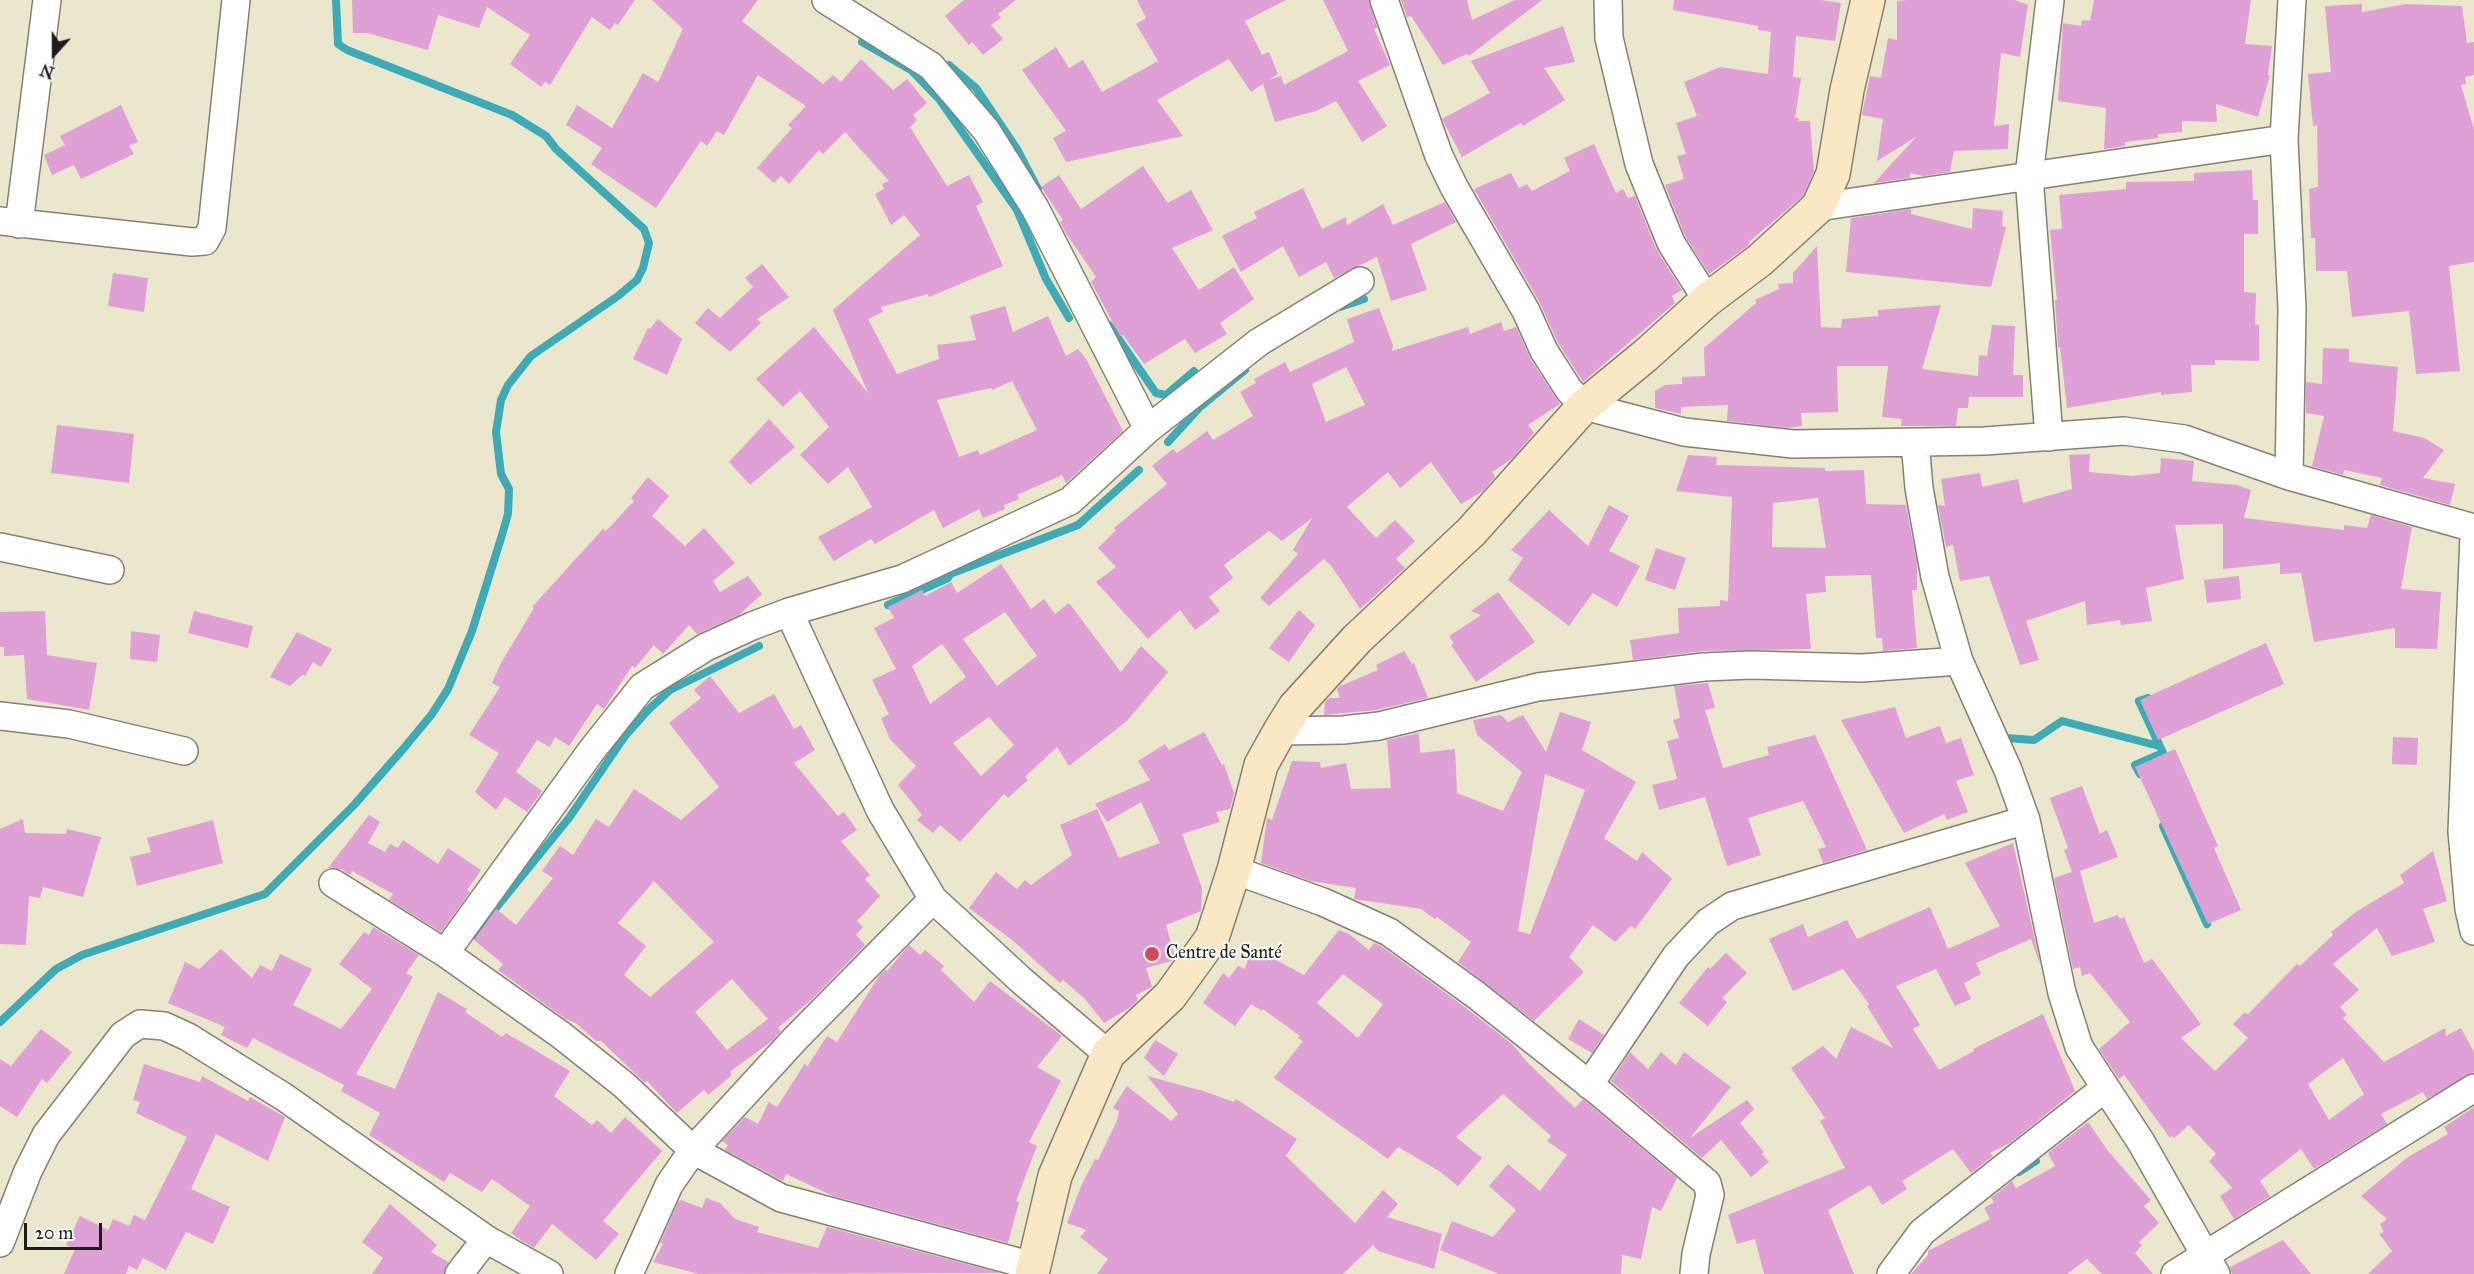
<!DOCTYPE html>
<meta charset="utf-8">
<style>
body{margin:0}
#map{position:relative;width:2474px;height:1274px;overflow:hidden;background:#ebe7cc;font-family:"IM FELL Great Primer",serif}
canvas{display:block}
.north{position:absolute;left:24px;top:24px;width:60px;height:60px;-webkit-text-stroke:4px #f6f6f2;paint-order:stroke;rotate:201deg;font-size:16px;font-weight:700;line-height:24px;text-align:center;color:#1c1c1c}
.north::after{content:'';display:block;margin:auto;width:21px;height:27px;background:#1c1c1c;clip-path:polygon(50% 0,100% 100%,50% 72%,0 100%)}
.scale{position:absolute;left:24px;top:1223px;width:78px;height:27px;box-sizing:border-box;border:3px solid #1c1c1c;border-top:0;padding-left:8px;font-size:18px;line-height:21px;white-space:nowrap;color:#1c1c1c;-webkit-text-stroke:4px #f6f6f2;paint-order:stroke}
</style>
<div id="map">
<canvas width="2474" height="1274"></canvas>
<div class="north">N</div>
<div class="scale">20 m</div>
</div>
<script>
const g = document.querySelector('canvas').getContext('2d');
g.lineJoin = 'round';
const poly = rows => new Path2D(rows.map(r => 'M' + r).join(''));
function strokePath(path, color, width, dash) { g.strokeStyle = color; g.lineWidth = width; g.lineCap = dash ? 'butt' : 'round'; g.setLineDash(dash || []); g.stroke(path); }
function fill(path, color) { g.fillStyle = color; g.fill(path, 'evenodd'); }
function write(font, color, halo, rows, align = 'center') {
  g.font = font + ' "IM FELL Great Primer",serif'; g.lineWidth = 4.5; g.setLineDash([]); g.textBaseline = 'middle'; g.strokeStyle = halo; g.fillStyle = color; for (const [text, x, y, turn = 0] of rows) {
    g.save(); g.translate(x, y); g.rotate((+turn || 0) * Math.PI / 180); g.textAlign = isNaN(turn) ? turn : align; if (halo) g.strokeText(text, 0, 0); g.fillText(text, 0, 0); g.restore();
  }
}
strokePath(poly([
 [864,35,862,42,911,70,939,99,1017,210,1046,279,1069,318],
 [949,65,976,88,1017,149,1038,189],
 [1340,307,1364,299],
 [1109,325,1156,393,1166,395,1194,371],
 [1168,442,1199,408,1245,370],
 [888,605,948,578,950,574,1078,525,1139,470],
 [2006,738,2034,740,2062,721,2159,746],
 [2140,774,2135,765,2163,753,2139,701,2148,698],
 [2163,826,2207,924],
 [474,935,569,818,625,736,648,710,670,690,759,646],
 [0,1022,56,969,82,955,265,894,354,805,404,748,432,714,448,689,472,631,502,535,508,514,509,489,501,474,496,432,501,400,508,385,531,356,618,296,637,280,643,268,649,243,644,229,556,149,546,136,512,115,347,50,338,44,336,0],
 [2019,1172,2036,1161]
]), '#3babb7', 8);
fill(poly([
 [352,0,635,0,618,25,615,23,610,30,592,17,550,85,545,82,541,87,510,64,530,35,487,7,479,28,438,15,428,50,367,33,353,33],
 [652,0,758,0,742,21,823,84,833,75,841,82,861,59,893,90,907,79,927,103,913,115,917,120,910,127,947,186,969,175,983,202,976,206,1003,266,929,297,928,294,881,307,883,312,868,319,897,374,939,359,937,345,976,340,970,316,1005,306,1013,332,1048,316,1066,356,1078,349,1086,359,1123,431,1066,483,1062,475,1017,495,1019,499,1004,505,1005,509,983,518,979,509,943,528,934,510,875,544,871,539,834,561,818,537,872,507,848,467,828,484,800,455,829,427,800,391,783,407,756,379,814,327,868,393,833,310,920,235,904,215,891,225,875,194,884,189,882,184,889,181,845,132,823,154,819,150,789,184,781,176,774,183,757,168,792,128,788,125,806,106,758,75,724,135,717,131,707,146,701,141,656,208,591,164,602,148,566,125,577,105,612,128,643,73,658,82,683,29],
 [1012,381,1037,430,980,455,978,450,959,457,937,400,991,388,992,390],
 [964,0,1016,0,998,14,1001,18,991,25,1003,39,983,55,972,42,969,45,945,16],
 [1137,0,1286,0,1245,21,1262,55,1269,52,1278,74,1269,80,1281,76,1284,85,1348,51,1323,0,1369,0,1377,28,1374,29,1390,65,1358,81,1387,126,1362,142,1336,101,1316,111,1275,122,1263,84,1251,92,1229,59,1157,100,1183,136,1066,162,1053,138,1066,131,1022,70,1056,47,1069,68,1083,60,1102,92,1158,61,1136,24,1146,18],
 [1401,0,1467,0,1472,20,1515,0,1542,0,1469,56,1467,54,1443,65,1411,16,1407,17],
 [1674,0,1821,0,1841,3,1835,41,1796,36,1793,77,1801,78,1795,118,1799,118,1798,121,1810,121,1814,171,1803,196,1750,241,1748,246,1709,274,1685,236,1665,185,1684,179,1677,156,1686,154,1676,123,1697,116,1684,82,1720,67,1768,74,1771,32,1758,30,1758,26,1673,10],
 [1907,0,2015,0,2028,5,2020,57,2001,53,1994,126,2009,124,2008,149,1954,151,1950,172,1923,176,1910,173,1910,178,1874,183,1916,137,1877,161,1883,119,1862,115,1870,76,1881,78,1888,38,1897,40,1897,1],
 [2094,0,2251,0,2245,44,2272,46,2268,75,2270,75,2258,117,2216,104,2217,122,2182,121,2182,132,2158,134,2158,138,2125,142,2125,146,2104,149,2106,108,2058,101,2063,23,2081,26,2082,20,2090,21],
 [2362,4,2362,12,2406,4,2462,6,2467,43,2474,42,2474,75,2465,77,2466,84,2461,85,2474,130,2474,262,2449,266,2460,371,2416,374,2409,311,2352,317,2347,271,2316,271,2315,238,2311,238,2309,189,2318,187,2317,125,2313,126,2308,74,2331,72,2325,6],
 [1563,26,1575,62,1544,68,1565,100,1523,126,1521,123,1462,157,1442,119,1490,93,1471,61],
 [121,105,138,142,129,146,134,154,81,179,74,165,52,175,44,155,65,145,60,136],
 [1594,144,1616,193,1623,189,1628,198,1635,196,1656,249,1682,290,1672,296,1675,303,1583,382,1558,343,1540,303,1474,189,1511,173,1519,188,1527,184,1532,191,1570,171,1564,158],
 [1143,166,1168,203,1191,190,1213,230,1172,248,1199,290,1234,267,1254,299,1220,323,1227,334,1195,353,1185,339,1144,364,1123,335,1120,336,1091,282,1096,277,1065,232,1060,222,1063,220,1041,187,1059,175,1081,209],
 [2252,170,2253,200,2258,200,2258,234,2244,234,2244,292,2256,293,2255,325,2259,325,2259,361,2215,360,2215,365,2191,365,2192,392,2161,395,2161,392,2067,408,2060,347,2058,347,2055,300,2057,300,2050,230,2062,229,2059,195,2126,189,2126,182,2194,181,2194,173],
 [1303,188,1322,229,1346,217,1347,225,1383,204,1393,225,1445,202,1456,222,1411,244,1427,290,1391,301,1377,257,1334,278,1326,262,1299,277,1283,246,1241,272,1222,236,1257,218,1254,212],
 [1973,208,2003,211,2002,226,2006,227,1991,287,1846,272,1851,218,1911,209,1911,214,1972,229],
 [1817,246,1821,327,1841,328,1842,319,1878,316,1878,310,1941,305,1922,369,1978,376,1979,355,1987,356,1992,325,2015,326,2013,375,2023,375,2023,397,1969,397,1968,408,1958,408,1956,426,1901,426,1902,419,1882,417,1888,366,1837,366,1838,412,1801,413,1802,426,1787,428,1727,421,1728,405,1681,407,1681,414,1655,408,1655,391,1665,385,1682,384,1682,377,1705,376,1704,348,1756,303,1755,300,1779,289,1778,284,1793,283,1793,273],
 [762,264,789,297,757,319,761,323,730,352,695,323,708,308,720,318,753,287,745,278],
 [113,273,148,278,144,312,108,306],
 [1379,308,1393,345,1392,351,1468,327,1470,334,1501,322,1504,331,1516,327,1531,360,1560,404,1528,425,1534,433,1513,458,1492,472,1495,477,1483,491,1461,504,1431,462,1400,488,1388,472,1347,507,1376,538,1395,520,1415,541,1396,559,1405,568,1360,609,1332,567,1324,559,1269,606,1260,598,1298,554,1293,550,1312,518,1282,541,1269,531,1224,565,1233,578,1209,597,1220,611,1195,630,1180,610,1148,639,1096,582,1116,567,1098,548,1116,530,1114,528,1167,484,1152,466,1173,449,1177,453,1207,431,1213,440,1253,416,1240,392,1256,383,1254,379,1285,362,1290,372,1354,342,1347,319],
 [1346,367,1365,405,1326,422,1312,384],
 [658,319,682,339,667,375,633,359,648,328,650,329],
 [2323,348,2349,349,2349,362,2398,367,2393,431,2424,438,2444,450,2423,478,2455,484,2450,505,2380,485,2382,478,2344,470,2343,475,2312,466,2324,416,2306,413,2306,382,2322,384],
 [769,419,795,447,750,485,729,462],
 [57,425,134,434,129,483,51,473],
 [2090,454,2089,472,2132,476,2160,473,2161,458,2194,461,2192,481,2237,485,2251,490,2244,518,2344,530,2344,525,2367,528,2371,515,2412,527,2401,589,2441,592,2437,649,2395,648,2395,628,2314,642,2301,573,2280,574,2280,563,2223,569,2223,524,2175,525,2184,579,2146,588,2152,621,2121,625,2120,620,2087,625,2085,601,2026,621,2039,660,2020,665,1989,576,1960,581,1953,545,1946,547,1938,505,1945,506,1941,479,1980,473,1982,487,2018,479,2023,503,2072,489,2069,455],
 [1688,455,1717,457,1716,465,1825,468,1825,471,1864,470,1866,504,1906,505,1917,563,1917,590,1912,590,1917,648,1883,651,1882,638,1876,638,1871,575,1825,576,1826,592,1806,594,1811,649,1703,651,1633,660,1630,640,1679,633,1678,608,1720,606,1720,600,1728,601,1732,497,1676,491],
 [1818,498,1826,548,1772,547,1773,503],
 [648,477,669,496,652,516,685,546,704,528,735,563,713,581,720,592,748,576,762,594,739,615,697,634,689,625,663,654,654,645,635,668,632,666,604,709,597,704,569,746,555,737,550,747,537,740,516,772,542,791,527,812,505,797,496,810,475,792,499,753,469,735,500,687,492,683,501,663,534,608,532,607,603,529,606,531,634,501,631,498],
 [1609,505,1629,516,1609,551,1640,566,1617,607,1593,593,1569,626,1508,580,1523,558,1511,550,1549,510,1588,546],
 [1656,548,1686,558,1675,590,1645,580],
 [1001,564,1031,609,1044,599,1055,614,1069,603,1121,672,1141,646,1168,672,1127,721,1069,766,1057,747,1025,777,1028,780,1008,798,1004,794,960,842,940,825,933,833,917,820,922,815,898,785,916,766,890,739,881,718,889,714,872,680,896,669,874,628,894,618,888,607,922,590,925,596,951,582,957,593],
 [1005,612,1037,656,997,686,963,639],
 [942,644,966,677,930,704,912,666],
 [989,717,1014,745,981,776,953,743],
 [2239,576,2241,599,2207,603,2204,580],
 [1498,592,1535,642,1476,682,1451,645,1454,644,1449,636,1481,615,1471,611],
 [1299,610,1315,625,1289,662,1269,648],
 [45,611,47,655,97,663,89,710,27,699,24,655,4,656,4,647,0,647,0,612],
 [194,611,253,626,248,648,188,633],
 [131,631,160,635,157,662,130,659],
 [297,632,332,649,321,667,313,662,305,676,302,675,290,686,270,677],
 [2266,643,2284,684,2158,740,2140,700],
 [1404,651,1412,664,1414,663,1428,698,1376,710,1324,715,1325,702,1329,698,1340,698,1337,689,1340,686,1378,670,1376,665],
 [710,676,739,713,774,694,794,729,801,725,815,750,794,763,838,816,844,812,857,830,841,841,870,875,865,879,880,896,857,921,863,927,856,935,865,945,812,999,778,1028,781,1031,772,1041,731,1071,731,1076,708,1095,704,1090,677,1113,647,1081,645,1083,601,1041,596,1041,577,1024,564,1018,498,970,503,964,474,940,496,909,516,925,553,878,542,871,560,846,573,855,596,819,609,827,634,789,681,820,719,787,669,723,701,698,694,690],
 [654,881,714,942,650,997,624,975,646,946,618,923],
 [732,979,768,1019,727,1050,695,1012],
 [1708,683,1715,708,1705,710,1723,768,1769,755,1767,747,1815,735,1867,850,1823,863,1818,849,1826,847,1803,801,1748,818,1761,855,1727,866,1705,797,1659,810,1652,785,1677,779,1667,741,1679,738,1673,720,1680,718,1674,686],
 [1895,707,1906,738,1940,726,1946,743,1961,738,1974,775,1956,781,1968,812,1947,820,1944,814,1904,833,1841,720],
 [1560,712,1591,722,1582,750,1636,782,1604,838,1637,861,1642,852,1672,879,1635,929,1631,926,1615,942,1593,925,1569,957,1583,971,1582,974,1534,1021,1458,962,1471,942,1437,917,1435,919,1421,909,1354,899,1356,888,1310,881,1261,863,1267,818,1272,820,1292,761,1320,762,1321,768,1346,763,1351,789,1391,788,1387,740,1419,733,1420,753,1455,749,1457,793,1503,811,1522,772,1477,735,1473,720,1501,715,1508,722,1523,715,1546,752],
 [1545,774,1585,790,1530,934,1518,931],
 [1204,732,1222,765,1224,764,1234,793,1230,809,1216,812,1220,822,1182,834,1202,888,1201,911,1166,925,1175,957,1172,961,1146,968,1152,987,1136,995,1138,1000,1131,1007,1104,1023,1085,999,1063,980,1060,983,1012,940,969,908,996,872,1017,889,1025,880,1031,885,1072,855,1060,825,1097,809,1119,858,1160,843,1141,802,1107,822,1095,804,1150,780,1138,761,1165,744,1169,750],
 [2393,737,2418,738,2417,765,2392,764],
 [2175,749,2218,846,2214,848,2241,910,2208,924,2135,767],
 [2082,786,2100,834,2107,830,2118,857,2080,871,2094,923,2118,915,2120,919,2124,917,2144,963,2152,959,2201,1024,2181,1038,2215,1071,2248,1038,2233,1024,2244,1013,2248,1014,2297,964,2300,966,2333,935,2331,932,2356,912,2404,883,2400,875,2433,851,2447,901,2423,909,2435,942,2392,956,2377,928,2333,964,2359,990,2340,1007,2347,1015,2343,1018,2384,1062,2445,1028,2446,1036,2461,1028,2474,1052,2474,1072,2427,1099,2423,1092,2381,1114,2387,1124,2314,1169,2301,1149,2260,1181,2270,1196,2234,1219,2220,1196,2232,1188,2209,1161,2216,1154,2189,1125,2174,1138,2172,1136,2170,1138,2124,1075,2119,1079,2099,1049,2130,1022,2090,973,2082,976,2080,967,2073,969,2054,878,2072,872,2064,850,2068,848,2050,798],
 [2343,1058,2364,1094,2329,1120,2308,1084],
 [369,815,380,822,368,843,385,852,390,844,398,848,403,840,438,864,448,848,481,870,467,890,470,892,441,932,389,900,393,894,352,871,350,875,341,869,328,868],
 [23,819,25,833,66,834,67,829,101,837,83,897,43,887,40,898,29,896,26,945,0,944,0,829],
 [213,820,223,863,137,886,130,857,151,852,147,838],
 [2013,843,2041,967,2031,939,1976,963,1981,974,1964,983,1971,999,1955,1006,1936,969,1896,986,1920,1025,1913,1029,1939,1070,1974,1051,1973,1049,2043,1014,2075,1091,2010,1143,1990,1153,1993,1156,1971,1173,1953,1149,1902,1181,1907,1189,1882,1205,1870,1185,1828,1210,1854,1274,1764,1274,1755,1239,1737,1244,1728,1215,1845,1168,1820,1121,1825,1118,1791,1068,1823,1046,1836,1059,1851,1027,1893,1048,1867,1006,1869,1004,1843,969,1793,991,1769,939,1803,924,1808,937,1847,920,1857,939,1930,907,1948,949,2000,926,1965,863],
 [373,927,419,955,406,973,413,977,356,1074,395,1089,438,992,467,1009,465,1012,502,1037,506,1033,570,1071,554,1096,592,1125,597,1120,611,1133,625,1117,662,1151,603,1221,619,1234,596,1260,552,1224,534,1248,522,1241,511,1233,530,1206,492,1179,482,1192,450,1173,444,1182,369,1135,380,1113,341,1091,344,1085,253,1038,247,1048,221,1035,225,1027,168,1003,185,962,199,969,221,949,252,978,260,965,272,971,280,954,312,969,293,1005,341,1029,372,989,339,964,364,932,369,935],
 [1339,930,1349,934,1369,950,1374,943,1381,946,1466,1008,1512,1044,1528,1063,1575,1108,1583,1099,1677,1178,1661,1211,1652,1207,1641,1259,1622,1255,1621,1274,1499,1274,1440,1250,1452,1221,1493,1237,1516,1210,1489,1186,1508,1164,1540,1191,1567,1155,1547,1141,1551,1136,1503,1094,1456,1137,1482,1158,1458,1186,1439,1171,1398,1147,1388,1159,1274,1078,1303,1041,1298,1038,1300,1036,1263,1009,1262,1011,1251,1004,1235,1026,1203,1003,1223,973,1229,978,1238,966,1245,969,1252,947,1304,975],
 [1343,974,1383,1004,1358,1038,1317,1003],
 [909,945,920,955,925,950,944,966,941,970,974,1002,990,981,1062,1036,1037,1067,1061,1081,1029,1142,1037,1146,1016,1201,1019,1202,1008,1243,833,1196,786,1174,783,1181,725,1150,728,1145,722,1141,745,1117,758,1124,769,1102,777,1107,805,1063,807,1067,827,1036,837,1042,879,976,886,969,887,971],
 [1726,953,1747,973,1722,998,1727,1002,1708,1026,1679,1003,1708,967,1710,969],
 [1579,1019,1604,1035,1592,1053,1568,1039],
 [41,1029,72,1052,47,1083,42,1079,17,1117,0,1106,0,1059,11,1066],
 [1155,1040,1178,1054,1164,1076,1144,1058],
 [1630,1052,1648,1069,1661,1052,1676,1065,1684,1052,1731,1087,1690,1138,1747,1100,1754,1109,1740,1123,1764,1152,1762,1154,1769,1162,1751,1177,1721,1140,1702,1158,1611,1081],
 [144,1064,200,1082,202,1076,248,1101,250,1097,285,1117,268,1161,216,1134,191,1189,230,1207,213,1244,186,1232,166,1270,143,1258,137,1270,129,1266,126,1274,64,1274,75,1249,66,1245,80,1216,108,1230,113,1219,129,1226,134,1215,145,1220,187,1137,136,1113,140,1102,133,1100],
 [1147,1076,1203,1091,1234,1102,1236,1099,1297,1139,1286,1156,1355,1223,1383,1190,1398,1204,1387,1217,1442,1234,1434,1269,1378,1251,1373,1245,1343,1274,1097,1274,1108,1259,1080,1237,1086,1230,1067,1223,1081,1186,1095,1159,1098,1160,1117,1121,1119,1111,1113,1108,1127,1086,1171,1121,1178,1114],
 [2474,1107,2474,1274,2368,1274,2392,1251,2379,1234,2384,1232,2380,1224,2387,1219,2361,1196,2408,1157,2448,1134,2444,1127],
 [2088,1122,2108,1151,2151,1200,2144,1206,2159,1223,2139,1242,2142,1245,2135,1253,2153,1274,2102,1274,2087,1259,2067,1274,1911,1274,1928,1255,1928,1251,1990,1219,1984,1208,1994,1202,1991,1198,2012,1181,2016,1188,2055,1166,2048,1153],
 [706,1198,720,1203,735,1219,759,1227,757,1232,818,1248,827,1227,1000,1273,699,1274,653,1262,663,1244,660,1243,678,1202,681,1200,702,1208],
 [390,1204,437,1245,431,1252,448,1262,444,1274,372,1274,383,1258,362,1242],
 [2283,1240,2311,1274,2232,1274,2230,1267]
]), '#dfa0d5');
const minor = poly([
 [826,0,931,66,986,130,1035,208,1148,429],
 [1384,0,1439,156,1454,187,1526,311,1544,351,1569,390,1584,406,1684,432,1793,444,1985,441,2124,431,2184,439,2289,476,2474,528],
 [1608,0,1609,38,1639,164,1671,243,1707,300],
 [1818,207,2284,139],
 [0,221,192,242,205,241,212,228,236,0],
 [19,224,47,0],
 [2049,437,2029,176,2050,0],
 [1915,442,1919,488,1935,577,1959,661,2008,770,2026,820,2062,993,2079,1047,2141,1142,2216,1274],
 [2289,476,2292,309,2284,139,2292,0],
 [2474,535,2462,832,2469,909,2474,931],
 [0,547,110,570],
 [789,612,880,810,933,899,1022,981,1108,1054],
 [0,716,69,724,184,751],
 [1280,731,1343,730,1379,726,1538,687,1704,667,1751,665,1862,668,1959,661],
 [1234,870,1323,902,1389,932,1476,995,1600,1093,1707,1183,1710,1195,1696,1254,1694,1274],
 [333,883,445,953,561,1035,624,1085,693,1150,781,1198,1033,1266],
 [445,953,592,750,642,687,706,647,752,626,789,612,902,579,1070,501,1148,429,1259,342,1360,281],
 [1589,1085,1676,956,1708,922,1732,906,2026,820],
 [0,1243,28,1171,46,1135,123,1035,140,1024,164,1026,188,1037,284,1097,486,1239,549,1274],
 [459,1274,486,1239],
 [629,1274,669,1185,693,1150,795,1039,933,899],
 [1891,1274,1922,1232,2105,1088],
 [2175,1274,2474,1088]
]);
const secondary = poly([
 [1032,1274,1055,1176,1108,1054,1170,996,1212,938,1234,870,1261,765,1280,731,1295,707,1357,639,1471,532,1584,406,1646,355,1707,300,1760,260,1818,207,1833,174,1847,90,1868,0]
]);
strokePath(minor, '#848274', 30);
strokePath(secondary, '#848274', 36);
strokePath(minor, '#fff', 27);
strokePath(secondary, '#fae7c3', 33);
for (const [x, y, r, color] of [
 [1152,954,8,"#d1495b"]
]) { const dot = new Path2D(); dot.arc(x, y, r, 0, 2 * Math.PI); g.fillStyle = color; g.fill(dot); strokePath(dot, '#f6f6f2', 2); }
write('18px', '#1c1c1c', '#f6f6f2', [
 ["Centre de Santé",1166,954]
], 'left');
</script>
